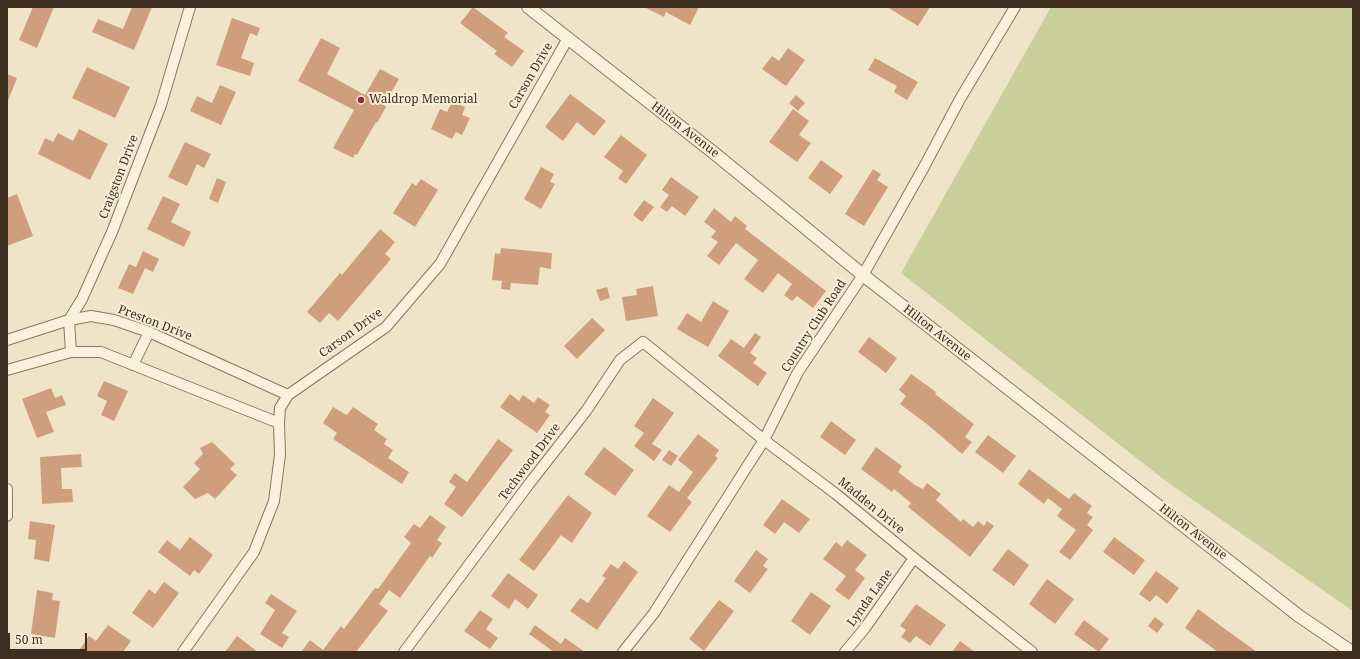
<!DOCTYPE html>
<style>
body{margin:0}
#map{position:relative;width:1360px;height:659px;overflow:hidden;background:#f0e4c8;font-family:"Noto Serif",serif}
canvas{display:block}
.frame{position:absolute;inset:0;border:8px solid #3d2e20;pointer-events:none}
.scale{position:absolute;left:8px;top:633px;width:79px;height:18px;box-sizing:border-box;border:2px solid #3d2e20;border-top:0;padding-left:5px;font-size:12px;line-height:14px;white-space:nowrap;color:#3d2e20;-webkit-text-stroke:3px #f7eed8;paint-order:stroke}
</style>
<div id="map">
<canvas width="1360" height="659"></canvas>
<div class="frame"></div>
<div class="scale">50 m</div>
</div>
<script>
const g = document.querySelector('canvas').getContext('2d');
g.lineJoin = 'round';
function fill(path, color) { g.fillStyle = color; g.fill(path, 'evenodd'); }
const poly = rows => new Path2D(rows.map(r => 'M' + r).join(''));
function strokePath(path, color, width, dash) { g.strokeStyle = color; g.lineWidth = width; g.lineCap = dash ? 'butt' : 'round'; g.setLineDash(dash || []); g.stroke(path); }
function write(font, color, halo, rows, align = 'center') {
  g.font = font + ' "Noto Serif",serif'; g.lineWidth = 4; g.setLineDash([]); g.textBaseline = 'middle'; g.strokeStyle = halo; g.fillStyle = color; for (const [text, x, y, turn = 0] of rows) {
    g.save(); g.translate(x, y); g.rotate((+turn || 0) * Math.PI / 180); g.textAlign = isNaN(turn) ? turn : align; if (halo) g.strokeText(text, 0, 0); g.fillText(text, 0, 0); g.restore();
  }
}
fill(poly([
 [1051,7,1353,7,1353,611,1167,482,901,273]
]), '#c9cf9b');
fill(poly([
 [33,7,54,7,37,48,19,40],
 [132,7,152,7,134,50,92,32,98,19,123,29],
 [473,7,508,33,504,37,524,51,512,67,494,54,497,51,460,23],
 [644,7,699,7,690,25,666,12,664,17],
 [887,7,930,7,918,26],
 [232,18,260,28,257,36,250,33,241,58,254,63,250,76,216,65],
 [321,38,340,48,327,74,365,95,380,69,399,79,384,105,386,107,377,123,376,122,357,155,355,154,353,158,333,148,354,110,298,81],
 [788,48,805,60,786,86,762,69,772,56,779,61],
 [875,58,918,82,907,100,894,92,897,86,868,70],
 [87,67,130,87,115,118,72,98],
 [7,74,17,78,8,101,7,101],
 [220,85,236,92,221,125,190,111,197,96,212,103],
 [570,94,606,121,594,136,577,122,563,141,545,127],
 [796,95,805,103,798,111,789,103],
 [452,102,465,107,462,115,470,118,462,135,456,132,452,139,431,129,440,109,447,112],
 [793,109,809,121,799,135,811,143,797,162,769,142],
 [79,129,108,144,90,180,38,154,45,138,53,142,58,133,73,141],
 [621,135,647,155,626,184,618,178,623,171,604,157],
 [185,142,211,154,204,168,197,164,187,186,168,177],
 [821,160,843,176,830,194,808,178],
 [541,167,554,174,550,182,555,184,541,209,524,199],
 [873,169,881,174,877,180,888,187,864,226,845,214],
 [671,177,699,197,685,216,672,206,667,212,660,207,669,195,662,190],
 [217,178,226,182,218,203,209,199],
 [421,179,438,190,415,227,393,213,412,183,416,186],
 [17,194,33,236,7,246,7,198],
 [163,196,180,204,171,222,191,232,184,247,147,229],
 [644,200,654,207,642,222,633,215],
 [714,208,731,222,735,216,747,226,745,229,826,291,813,308,797,296,792,301,784,295,792,284,778,273,763,293,744,279,758,260,736,243,719,265,707,256,718,242,711,237,716,231,704,222],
 [380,229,395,242,385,254,391,259,338,321,329,313,320,323,307,312,340,273,342,275],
 [501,248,552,253,551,269,540,267,538,285,511,283,510,290,501,289,502,281,492,280,495,253,500,254],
 [143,251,159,259,153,272,145,268,133,294,118,288,129,264,136,267],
 [653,286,658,316,626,321,622,297,637,295,636,289],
 [607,287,610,298,600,301,596,290],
 [713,301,729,311,708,347,677,329,687,313,701,322],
 [592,318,605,330,577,359,564,346],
 [755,333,761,337,750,353,757,358,753,363,767,373,758,386,718,356,731,339,744,348],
 [869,337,897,358,886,373,858,352],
 [911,374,936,392,935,394,974,424,965,437,972,442,962,454,928,425,900,404,906,396,899,390],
 [104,381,128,391,114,421,101,415,107,401,97,396],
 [51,388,55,398,62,395,66,405,46,412,54,432,37,438,22,399],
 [510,394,519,401,523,395,534,403,538,397,550,405,545,412,550,415,537,433,500,407],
 [653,398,674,413,652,444,662,450,654,461,634,446,644,433,634,426],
 [333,407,347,415,353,407,378,424,374,430,387,439,384,444,393,450,388,458,409,472,402,484,333,439,337,433,323,423],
 [831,421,856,440,845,455,820,437],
 [698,434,719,450,715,456,718,458,687,498,692,502,670,532,647,516,669,485,679,492,693,472,678,460],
 [988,435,1016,456,1003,473,975,452],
 [498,439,513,450,462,517,444,504,456,487,449,482,455,473,467,482],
 [212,442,235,464,230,469,237,475,215,499,208,493,195,499,183,487,200,469,194,463,203,454,200,448],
 [604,447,634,470,615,496,584,474],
 [876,447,902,466,898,472,915,485,923,489,927,483,941,494,936,500,961,522,963,519,973,527,978,521,984,526,987,521,994,526,970,557,908,507,911,503,894,489,892,492,861,469],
 [669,450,678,456,671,466,662,460],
 [81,454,82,467,61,468,62,489,72,489,73,502,42,504,40,457],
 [1029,469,1069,499,1074,493,1092,506,1087,513,1093,517,1087,525,1093,530,1070,560,1059,552,1076,530,1057,516,1062,509,1048,498,1044,504,1018,484],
 [568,495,592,513,572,543,561,535,534,571,519,560],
 [782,499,810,519,799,533,784,522,775,534,763,525],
 [430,515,446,527,437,540,442,543,432,558,430,556,400,598,389,590,379,604,388,611,356,652,301,652,310,640,323,650,341,626,344,629,375,588,378,589,411,543,404,537,414,524,420,528],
 [30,521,55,525,49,562,34,559,36,540,28,539],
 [190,537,213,555,199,574,194,570,190,576,158,552,167,540,180,550],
 [1114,537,1145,560,1134,575,1103,552],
 [847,540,867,555,855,570,865,578,849,600,835,590,846,576,823,559,836,542,842,547],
 [1008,549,1029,565,1014,586,992,570],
 [756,550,768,559,763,566,768,569,750,593,734,581],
 [624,561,638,572,597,630,570,611,580,598,588,603,606,578,602,576,611,564,618,569],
 [1156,571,1179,588,1167,604,1156,595,1150,602,1139,594],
 [508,573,538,595,528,609,515,599,509,609,491,596],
 [1047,579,1074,599,1055,624,1029,604],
 [164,582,179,593,153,628,132,613,149,589,155,594],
 [37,590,53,593,52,600,60,601,55,638,31,634],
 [811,592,831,606,810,635,791,621],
 [271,594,297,611,282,633,289,637,282,648,260,634,275,610,265,603],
 [719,600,734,611,704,651,689,639],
 [916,604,946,625,930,646,916,636,910,643,901,637,906,630,900,626],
 [1198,609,1225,629,1257,652,1218,652,1185,628],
 [480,610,493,619,486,629,498,638,490,649,464,631],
 [1155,617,1164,624,1157,633,1148,626],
 [1084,620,1109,639,1099,652,1074,634],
 [108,625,131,641,123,652,85,652,80,649,89,636,96,641],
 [535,625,561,644,565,638,585,652,554,652,529,634],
 [237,636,258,652,225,652],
 [960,641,975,652,952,652]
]), '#cf9f7d');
const minor = poly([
 [7,340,69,320,91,316,114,320,149,332,288,395],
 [71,352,69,320,82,299,112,232,161,105,190,7],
 [133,365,149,332],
 [7,370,71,352,101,352,279,423],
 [7,489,7,516],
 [183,652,254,552,274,501,280,455,279,423,280,408,288,395,386,327,440,264,567,40],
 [404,652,529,484,586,411,620,360,643,342,764,440,836,494,914,558,1032,652],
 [623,652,654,613,764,440,798,372,863,275,924,167,960,99,1015,7],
 [845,652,865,628,914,558]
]);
const tertiary = poly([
 [528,7,714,153,863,275,1299,616,1352,652]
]);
strokePath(minor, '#8d765c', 12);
strokePath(tertiary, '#8d765c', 14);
strokePath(minor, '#faf1dc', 10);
strokePath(tertiary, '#faf1dc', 12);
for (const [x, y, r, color] of [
 [361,100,4,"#9e2a2b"]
]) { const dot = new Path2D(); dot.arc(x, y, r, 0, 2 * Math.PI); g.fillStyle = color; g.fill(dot); strokePath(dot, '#f7eed8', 1.5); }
write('12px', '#3d2e20', '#f7eed8', [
 ["Carson Drive",531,76,-60],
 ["Hilton Avenue",685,130,38],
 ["Craigston Drive",119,177,-69],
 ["Preston Drive",155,323,21],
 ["Country Club Road",814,326,-57],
 ["Carson Drive",351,333,-36],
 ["Hilton Avenue",937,333,38],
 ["Techwood Drive",530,462,-53],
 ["Madden Drive",871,506,39],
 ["Hilton Avenue",1193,532,38],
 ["Lynda Lane",870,598,-54]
]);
write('12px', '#3d2e20', '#f7eed8', [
 ["Waldrop Memorial",369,100]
], 'left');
</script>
